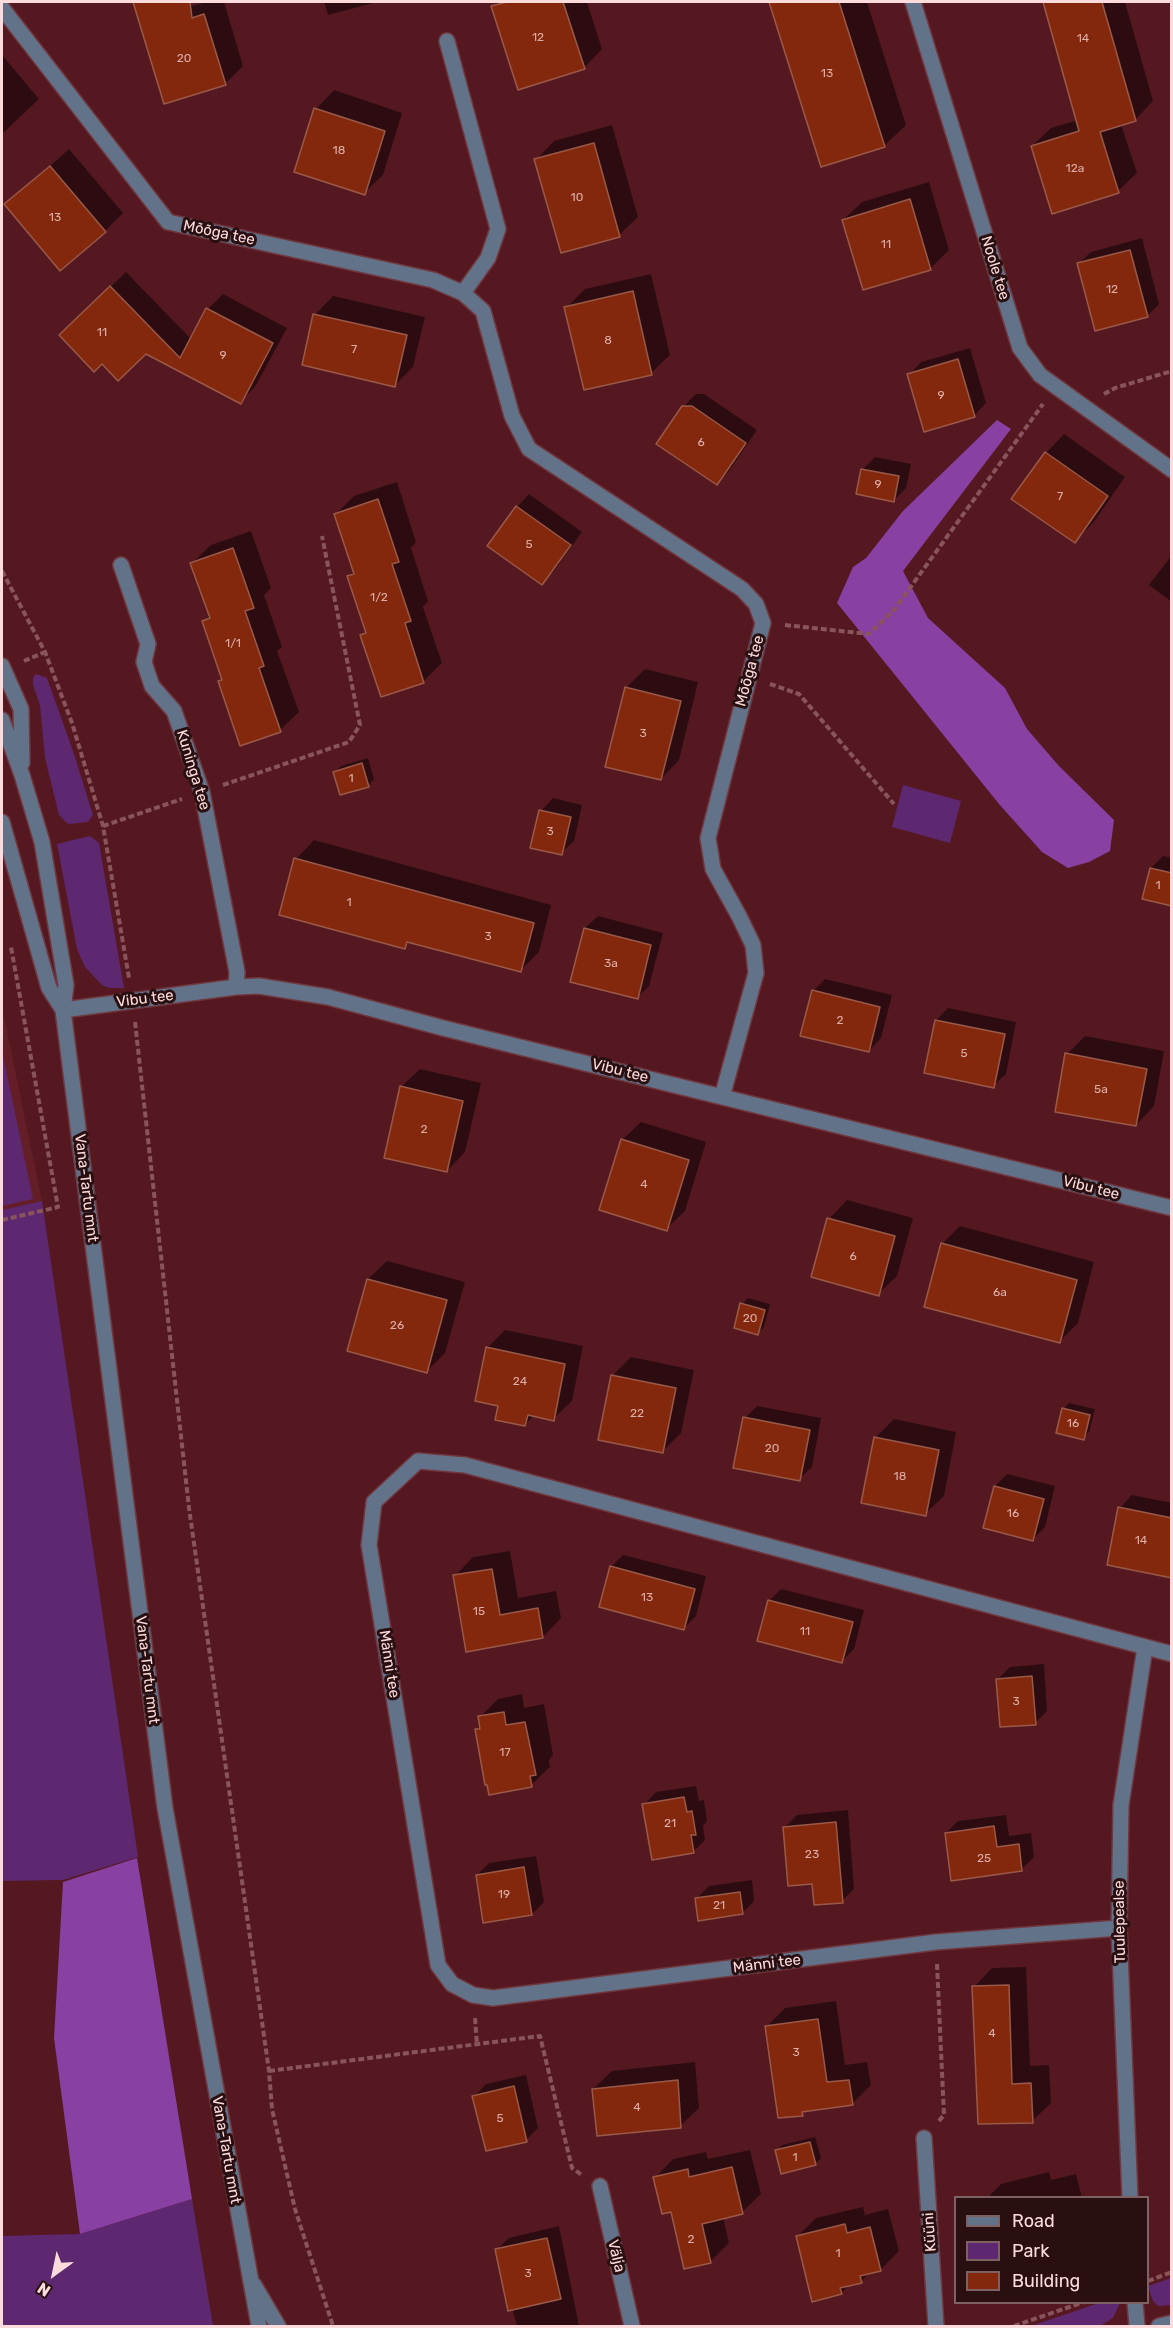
<!DOCTYPE html>
<meta charset="utf-8">
<style>
body{margin:0}
#map{position:relative;width:1173px;height:2328px;overflow:hidden;background:#551820;font-family:Rubik,sans-serif}
canvas{display:block}
.frame{position:absolute;inset:0;border:3px solid #fbdbdc;pointer-events:none}
.legend{position:absolute;left:954px;top:2196px;width:195px;height:108px;box-sizing:border-box;background:#2a0f11;border:2px solid #7e6162;margin:0;padding:8px 10px;list-style:none;font-size:18px;color:#fbdbdc}
.legend li{display:flex;align-items:center;gap:12px;height:30px}
.legend b{width:30px;border:2px solid #7e6162}
.north{position:absolute;left:24px;top:2244px;width:60px;height:60px;-webkit-text-stroke:4px #2a0f11;paint-order:stroke;rotate:213deg;font-size:16px;font-weight:700;line-height:24px;text-align:center;color:#fbdbdc}
.north::after{content:'';display:block;margin:auto;width:21px;height:27px;background:#fbdbdc;clip-path:polygon(50% 0,100% 100%,50% 72%,0 100%)}
</style>
<div id="map">
<canvas width="1173" height="2328"></canvas>
<div class="frame"></div>
<ul class="legend">
<li><b style="height:8px;background:#617289"></b>Road</li>
<li><b style="height:16px;background:#5d2870"></b>Park</li>
<li><b style="height:16px;background:#84280d"></b>Building</li>
</ul>
<div class="north">N</div>
</div>
<script>
const g = document.querySelector('canvas').getContext('2d');
g.lineJoin = 'round';
function fill(path, color) { g.fillStyle = color; g.fill(path, 'evenodd'); }
const poly = rows => new Path2D(rows.map(r => 'M' + r).join(''));
function strokePath(path, color, width, dash) { g.strokeStyle = color; g.lineWidth = width; g.lineCap = dash ? 'butt' : 'round'; g.setLineDash(dash || []); g.stroke(path); }
function write(font, color, halo, rows, align = 'center') {
  g.font = font + ' Rubik,sans-serif'; g.lineWidth = 6; g.setLineDash([]); g.textBaseline = 'middle'; g.strokeStyle = halo; g.fillStyle = color; for (const [text, x, y, turn = 0] of rows) {
    g.save(); g.translate(x, y); g.rotate((+turn || 0) * Math.PI / 180); g.textAlign = isNaN(turn) ? turn : align; if (halo) g.strokeText(text, 0, 0); g.fillText(text, 0, 0); g.restore();
  }
}
fill(poly([
 [2,1007,42,1201,2,1210]
]), '#631e27');
fill(poly([
 [36,674,47,678,73,751,93,815,88,822,68,824,59,815,45,758,40,705,33,685,33,678],
 [903,785,961,801,950,843,892,827],
 [90,836,99,843,124,988,109,988,102,985,85,967,77,949,57,844],
 [2,1051,33,1199,2,1206],
 [42,1201,138,1857,63,1880,2,1881,2,1210],
 [192,2199,213,2326,2,2326,2,2236,80,2234],
 [1171,2278,1171,2305,1158,2306,1153,2301,1148,2286],
 [1099,2303,1120,2303,1113,2318,1100,2326,1031,2326]
]), '#5d2870');
fill(poly([
 [997,420,1011,429,903,571,928,618,1005,688,1027,729,1059,766,1114,820,1110,851,1089,862,1068,868,1042,852,999,804,837,603,853,567,866,558,903,511],
 [137,1858,192,2199,80,2234,54,2038,63,1882]
]), '#8840a3');
fill(poly([
 [134,2,186,2,187,7,207,2,224,2,243,66,225,84,165,102],
 [324,2,377,2,328,15],
 [498,2,587,2,602,49,584,68,493,7],
 [771,2,867,2,906,125,884,146,822,165],
 [1045,2,1125,2,1153,101,1135,120,1121,124,1137,173,1118,191,1032,146,1051,128,1078,120],
 [2,55,39,99,2,134],
 [334,90,402,113,383,175,364,193,316,109],
 [612,125,638,217,619,235,536,160,554,141],
 [69,149,123,213,105,231,7,204],
 [929,182,949,250,930,269,843,220,862,202],
 [1142,238,1159,304,1147,316,1078,264,1091,252],
 [126,272,191,339,208,309,223,294,287,328,255,387,240,402,146,352,76,320],
 [651,274,670,355,651,373,566,308,585,289],
 [333,296,425,317,413,367,395,385,315,315],
 [970,348,986,403,974,416,909,375,921,362],
 [696,394,704,394,757,430,729,471,717,483,683,407],
 [1064,434,1125,477,1093,523,1075,541,1046,453],
 [875,457,911,464,906,488,894,500,862,470],
 [397,482,416,542,411,548,428,601,423,607,442,663,423,682,362,636,367,630,349,576,355,570,336,514,354,496],
 [529,494,582,532,554,571,541,583,489,546,517,507],
 [251,531,271,588,264,595,282,647,277,651,299,712,280,730,220,682,223,678,204,621,210,615,192,563,211,545],
 [1172,555,1172,602,1149,585],
 [645,669,698,682,679,760,661,779,626,688],
 [368,758,374,779,369,785,341,793,335,772,341,766],
 [553,798,582,805,574,841,561,853,541,811],
 [314,840,551,905,539,952,520,971,410,942,404,947,296,859],
 [1163,856,1172,858,1172,905,1151,868],
 [598,916,663,933,649,986,637,998,585,928],
 [825,979,892,995,881,1038,869,1051,813,991],
 [948,1008,1016,1022,1006,1074,993,1086,936,1020],
 [1085,1036,1164,1051,1154,1106,1136,1125,1067,1054],
 [420,1069,481,1083,465,1152,447,1171,401,1087],
 [641,1122,706,1142,685,1211,666,1229,622,1140],
 [847,1200,913,1218,897,1276,878,1294,829,1219],
 [960,1226,1094,1262,1078,1323,1059,1342,942,1244],
 [387,1261,465,1282,445,1353,427,1371,368,1279],
 [748,1298,770,1304,764,1327,758,1333,742,1304],
 [505,1330,583,1346,572,1401,553,1419,534,1415,525,1425,500,1404,487,1348],
 [631,1357,694,1370,681,1433,663,1451,612,1376],
 [1069,1403,1095,1409,1089,1432,1083,1438,1063,1409],
 [757,1406,821,1418,812,1467,799,1479,745,1418],
 [894,1419,956,1432,944,1496,925,1514,875,1438],
 [1007,1474,1055,1486,1045,1527,1032,1540,995,1486],
 [1132,1495,1172,1503,1172,1577,1120,1508],
 [510,1551,518,1598,556,1591,561,1618,543,1637,468,1650,455,1576,473,1557],
 [623,1555,706,1576,696,1616,684,1628,611,1567],
 [781,1589,864,1610,854,1649,842,1661,769,1601],
 [1044,1664,1047,1711,1035,1723,998,1679,1010,1667],
 [522,1694,524,1708,544,1704,553,1755,549,1760,550,1767,531,1785,477,1730,481,1725,480,1717,498,1699],
 [696,1786,699,1801,704,1800,707,1821,703,1826,705,1840,693,1852,644,1805,656,1792],
 [848,1810,854,1889,842,1901,814,1882,785,1827,797,1815],
 [1006,1815,1009,1836,1031,1833,1034,1857,1022,1869,946,1833,958,1821],
 [536,1856,544,1902,532,1914,477,1875,489,1863],
 [752,1880,754,1901,742,1913,697,1898,709,1886],
 [1026,1967,1030,2066,1049,2065,1051,2103,1032,2121,979,2123,974,1987,992,1968],
 [836,2001,845,2065,867,2062,871,2085,852,2104,806,2110,802,2114,766,2027,785,2008],
 [695,2062,699,2108,680,2126,593,2089,612,2071],
 [526,2075,538,2128,526,2140,474,2097,486,2084],
 [815,2137,821,2158,815,2164,776,2151,782,2145],
 [750,2150,761,2194,742,2212,723,2217,729,2243,711,2261,672,2210,655,2178,673,2159,706,2152,708,2159],
 [1049,2172,1051,2180,1076,2174,1082,2198,987,2198,1001,2184],
 [863,2207,865,2215,888,2209,899,2251,880,2270,870,2272,861,2282,850,2284,841,2293,797,2237,816,2218],
 [559,2226,579,2326,517,2326,496,2250,509,2238]
]), '#0007');
const building = poly([
 [133,2,190,2,192,18,204,14,226,85,164,104,133,2],
 [507,2,563,2,585,69,518,90,491,6,507,2],
 [769,2,839,2,885,147,821,167,769,2],
 [1043,2,1102,2,1136,121,1100,132,1119,193,1052,214,1031,146,1079,131,1043,2],
 [314,108,385,131,365,195,294,172,314,108],
 [594,143,620,237,561,253,534,159,594,143],
 [50,166,106,232,60,271,4,204,50,166],
 [910,199,931,270,863,290,842,220,910,199],
 [1130,250,1148,317,1095,331,1077,263,1130,250],
 [110,286,180,358,206,308,273,343,241,404,146,354,118,381,102,364,94,372,59,335,110,286],
 [633,291,652,375,584,390,564,307,633,291],
 [313,314,407,335,395,387,302,365,313,314],
 [958,359,975,417,924,432,907,374,958,359],
 [682,406,692,406,746,443,717,485,656,444,682,406],
 [1045,452,1108,496,1075,543,1011,499,1045,452],
 [861,469,899,476,894,502,856,494,861,469],
 [378,499,399,562,392,564,411,621,405,623,424,683,381,697,360,635,366,633,347,576,354,574,334,514,378,499],
 [516,506,571,545,542,585,487,546,516,506],
 [233,548,254,608,245,611,264,666,259,668,281,732,240,746,218,681,222,680,202,621,210,618,190,563,233,548],
 [625,687,681,701,661,780,605,767,625,687],
 [362,763,369,787,340,795,333,772,362,763],
 [539,810,571,817,562,855,530,848,539,810],
 [294,858,534,923,521,972,407,942,405,949,279,915,294,858],
 [1150,868,1172,873,1172,906,1142,899,1150,868],
 [584,928,651,945,638,999,570,982,584,928],
 [812,990,880,1007,869,1052,800,1036,812,990],
 [935,1020,1005,1034,994,1088,924,1073,935,1020],
 [1065,1053,1147,1069,1136,1126,1055,1112,1065,1053],
 [400,1086,463,1101,447,1172,384,1158,400,1086],
 [621,1139,689,1160,667,1231,599,1210,621,1139],
 [827,1218,895,1236,879,1296,811,1277,827,1218],
 [941,1243,1077,1280,1060,1343,924,1307,941,1243],
 [367,1279,447,1300,427,1373,347,1351,367,1279],
 [740,1303,765,1310,758,1335,734,1328,740,1303],
 [486,1347,565,1364,554,1421,528,1415,525,1426,495,1420,498,1406,475,1401,486,1347],
 [611,1375,676,1388,663,1453,598,1440,611,1375],
 [1062,1408,1090,1415,1084,1440,1056,1433,1062,1408],
 [743,1417,810,1430,800,1481,733,1468,743,1417],
 [874,1437,939,1450,926,1516,861,1503,874,1437],
 [994,1486,1044,1499,1033,1541,983,1528,994,1486],
 [1118,1507,1172,1518,1172,1578,1107,1565,1118,1507],
 [610,1566,695,1589,684,1630,599,1607,610,1566],
 [492,1569,500,1615,538,1608,543,1638,466,1652,453,1575,492,1569],
 [768,1600,853,1622,842,1663,757,1641,768,1600],
 [1032,1676,1036,1725,1000,1727,996,1679,1032,1676],
 [504,1712,506,1725,525,1722,536,1775,530,1776,532,1787,489,1795,487,1785,485,1785,475,1729,480,1729,478,1716,504,1712],
 [684,1797,687,1812,692,1811,696,1835,691,1835,694,1853,652,1860,642,1804,684,1797],
 [836,1822,843,1903,814,1905,812,1884,788,1886,783,1827,836,1822],
 [994,1826,997,1847,1019,1844,1022,1871,951,1881,945,1833,994,1826],
 [524,1867,532,1915,483,1923,476,1875,524,1867],
 [740,1892,743,1914,698,1921,695,1898,740,1892],
 [1009,1985,1012,2084,1031,2083,1033,2123,978,2124,972,1986,1009,1985],
 [818,2019,827,2082,849,2080,853,2105,802,2112,803,2116,778,2118,765,2026,818,2019],
 [678,2080,681,2128,597,2136,592,2089,678,2080],
 [514,2086,527,2142,486,2151,472,2096,514,2086],
 [810,2142,816,2165,781,2174,775,2150,810,2142],
 [732,2167,743,2214,702,2224,711,2263,684,2269,671,2212,662,2214,653,2177,688,2169,689,2177,732,2167],
 [845,2224,847,2233,870,2227,881,2271,860,2276,862,2283,840,2288,842,2294,812,2302,796,2236,845,2224],
 [547,2238,561,2299,508,2311,495,2249,547,2238]
]);
fill(building, '#84280d');
strokePath(building, '#9a5948', 1.5);
const minor = poly([
 [913,2,1020,348,1040,375,1172,470],
 [2,8,168,222,433,280,463,293,483,311,512,416,529,449,742,589,756,604,763,623,708,838,713,869,739,916,753,945,756,973,722,1097],
 [447,41,498,229,488,258,463,293],
 [121,565,148,644,144,662,152,686,174,711,202,792,237,972,236,987],
 [2,666,21,709,22,763],
 [2,720,22,775,42,842,66,985,63,1010,165,1808,259,2326],
 [2,822,49,988,63,1010],
 [63,1010,236,987,259,986,328,997,443,1028,1172,1208],
 [1119,1928,936,1942,493,1998,473,1995,452,1984,438,1965,369,1545,374,1502,418,1461,465,1465,1172,1654],
 [924,2138,936,2326],
 [600,2186,632,2326],
 [1130,2198,1119,1928,1121,1805,1145,1647],
 [254,2285,278,2326],
 [1135,2302,1137,2326],
 [1159,2326,1172,2323]
]);
strokePath(minor, '#70373e', 18);
strokePath(poly([
 [1104,394,1115,388,1172,371],
 [2,571,45,652,72,723,103,826,129,978],
 [785,625,869,634,894,610,1043,404],
 [24,661,45,652],
 [770,684,799,694,894,804],
 [223,785,349,742,360,725,322,536],
 [103,826,182,799],
 [135,1022,189,1508,269,2071,272,2109,295,2209,333,2326],
 [2,1220,58,1207,11,947],
 [937,1964,944,2115,938,2122],
 [475,2018,477,2045],
 [269,2071,540,2036,572,2168,582,2175],
 [1148,2281,1172,2272],
 [1014,2326,1084,2302]
]), '#89555b', 4, [6, 3]);
strokePath(minor, '#617289', 15);
write('12px', '#ddaea8', null, [
 ["12",538,38],
 ["14",1083,39],
 ["20",184,59],
 ["13",827,74],
 ["18",339,151],
 ["12a",1075,169],
 ["10",577,198],
 ["13",55,218],
 ["11",886,245],
 ["12",1112,290],
 ["11",102,333],
 ["8",608,341],
 ["7",354,350],
 ["9",223,356],
 ["9",941,396],
 ["6",701,443],
 ["9",878,485],
 ["7",1060,497],
 ["5",529,545],
 ["1/2",379,598],
 ["1/1",233,644],
 ["3",643,734],
 ["1",351,779],
 ["3",550,832],
 ["1",1158,886],
 ["1",349,903],
 ["3",488,937],
 ["3a",611,964],
 ["2",840,1021],
 ["5",964,1054],
 ["5a",1101,1090],
 ["2",424,1130],
 ["4",644,1185],
 ["6",853,1257],
 ["6a",1000,1293],
 ["20",750,1319],
 ["26",397,1326],
 ["24",520,1382],
 ["22",637,1414],
 ["16",1073,1424],
 ["20",772,1449],
 ["18",900,1477],
 ["16",1013,1514],
 ["14",1141,1541],
 ["13",647,1598],
 ["15",479,1612],
 ["11",805,1632],
 ["3",1016,1702],
 ["17",505,1753],
 ["21",670,1824],
 ["23",812,1855],
 ["25",984,1859],
 ["19",504,1895],
 ["21",719,1906],
 ["4",992,2034],
 ["3",796,2053],
 ["4",637,2108],
 ["5",500,2119],
 ["1",795,2158],
 ["2",691,2240],
 ["1",838,2254],
 ["3",528,2274]
]);
write('15px', '#fbdbdc', '#2a0f11', [
 ["Mõõga tee",219,233,12],
 ["Noole tee",995,268,73],
 ["Mõõga tee",750,671,-75],
 ["Kuninga tee",193,770,73],
 ["Vibu tee",145,999,-7],
 ["Vibu tee",620,1071,14],
 ["Vana-Tartu mnt",86,1188,83],
 ["Vibu tee",1091,1188,14],
 ["Männi tee",389,1664,81],
 ["Vana-Tartu mnt",147,1670,83],
 ["Tuulepealse",1120,1922,-91],
 ["Männi tee",767,1964,-7],
 ["Vana-Tartu mnt",226,2150,80],
 ["Küüni",930,2232,-94],
 ["Välja",616,2256,77]
]);
</script>
